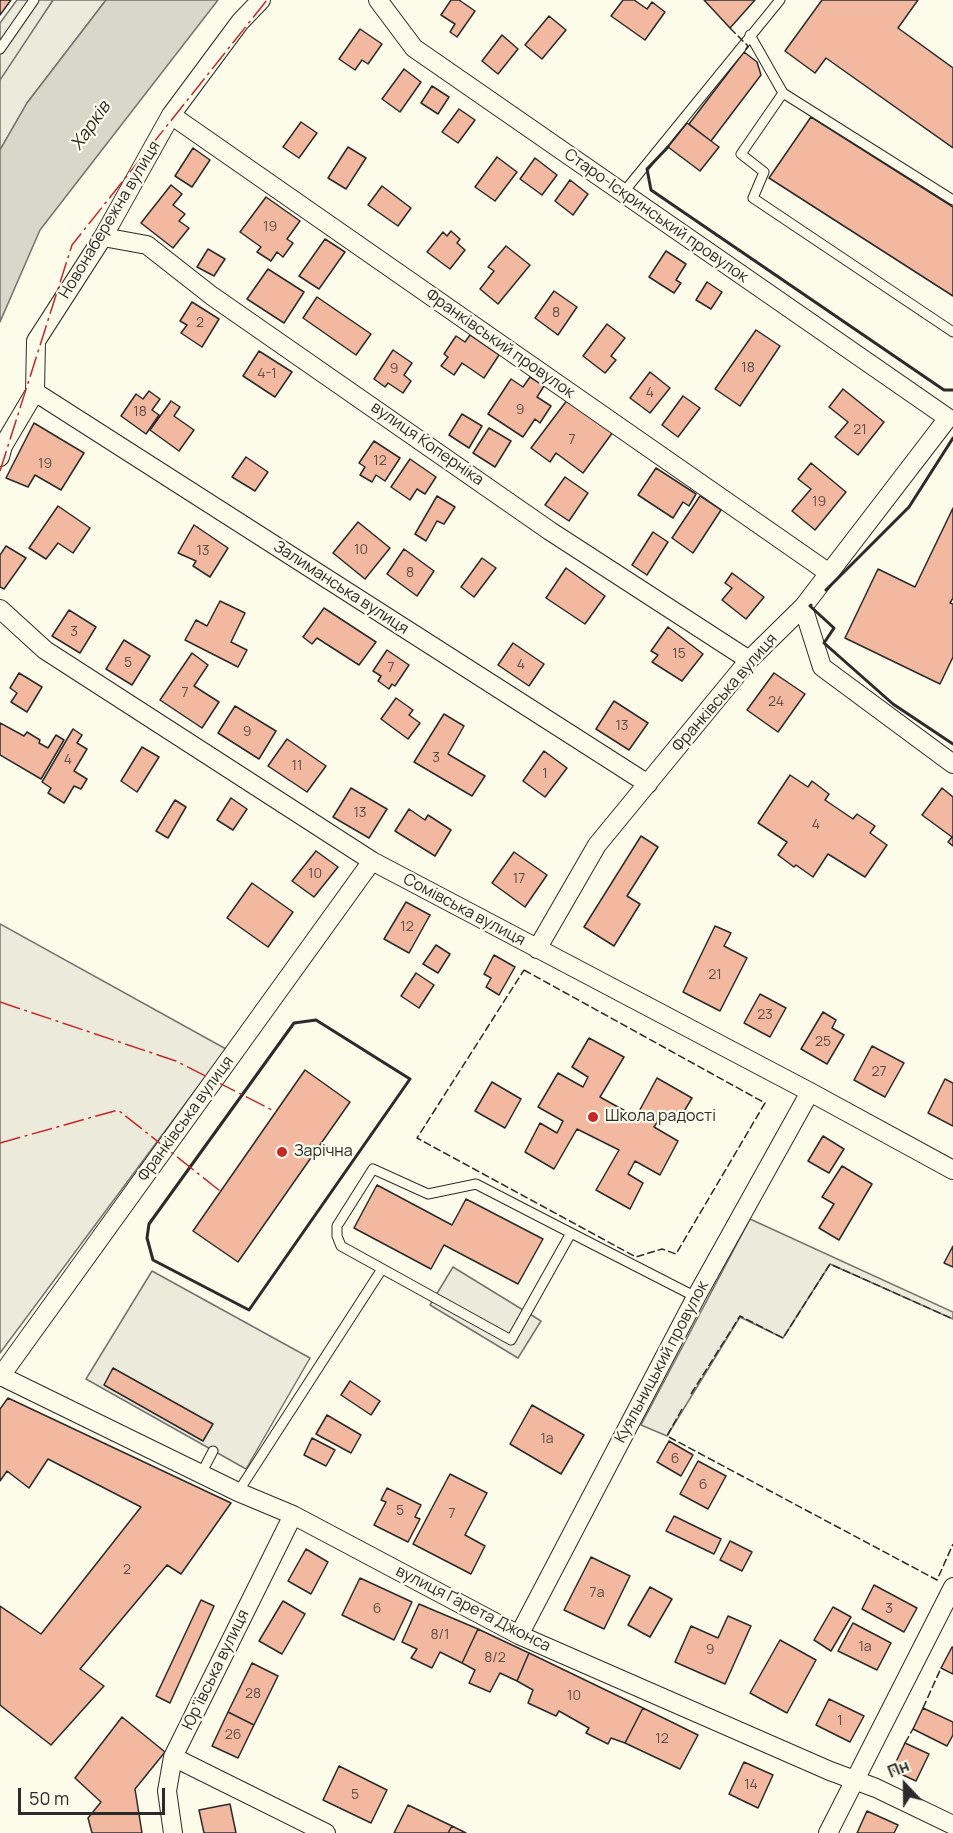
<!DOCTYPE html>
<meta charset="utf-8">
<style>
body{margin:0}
#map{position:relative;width:953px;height:1833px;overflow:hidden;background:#fdfbea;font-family:Manrope,sans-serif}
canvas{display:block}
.north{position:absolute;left:875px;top:1755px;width:60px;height:60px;-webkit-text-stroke:4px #fdfbea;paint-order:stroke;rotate:338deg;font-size:16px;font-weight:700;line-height:24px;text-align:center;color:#2b2b2b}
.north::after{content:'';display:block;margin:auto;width:21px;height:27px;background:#2b2b2b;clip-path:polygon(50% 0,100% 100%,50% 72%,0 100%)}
.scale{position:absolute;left:18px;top:1788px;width:147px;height:27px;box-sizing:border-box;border:3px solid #2b2b2b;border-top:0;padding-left:8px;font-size:18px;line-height:21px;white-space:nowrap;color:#2b2b2b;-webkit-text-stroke:4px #fdfbea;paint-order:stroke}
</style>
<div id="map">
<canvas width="953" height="1833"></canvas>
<div class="north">Пн</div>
<div class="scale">50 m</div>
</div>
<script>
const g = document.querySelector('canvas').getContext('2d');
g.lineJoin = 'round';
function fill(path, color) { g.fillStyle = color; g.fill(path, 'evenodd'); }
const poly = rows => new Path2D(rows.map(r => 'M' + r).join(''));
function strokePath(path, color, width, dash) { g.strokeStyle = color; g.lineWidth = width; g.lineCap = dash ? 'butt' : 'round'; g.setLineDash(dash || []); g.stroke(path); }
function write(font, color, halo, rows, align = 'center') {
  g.font = font + ' Manrope,sans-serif'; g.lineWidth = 4.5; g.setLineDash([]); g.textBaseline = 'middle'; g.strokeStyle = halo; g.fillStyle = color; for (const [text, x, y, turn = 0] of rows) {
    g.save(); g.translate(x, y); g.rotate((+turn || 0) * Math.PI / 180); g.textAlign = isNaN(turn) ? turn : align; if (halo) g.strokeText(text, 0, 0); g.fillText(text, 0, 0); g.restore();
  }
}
const green = poly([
 [53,0,106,0,27,103,0,150,0,76,53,0],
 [0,924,226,1049,0,1353,0,924],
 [750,1219,953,1312,953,1319,830,1264,783,1338,740,1317,667,1436,641,1425,750,1219]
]);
fill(green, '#ecebdb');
strokePath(green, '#74746e', 1.5);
const parking = poly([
 [17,0,53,0,0,80,0,23,17,0],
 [453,1267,541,1321,518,1358,430,1305,453,1267],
 [152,1271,310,1358,246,1469,86,1379,152,1271]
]);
fill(parking, '#eceadb');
strokePath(parking, '#74746e', 1.5);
const water = poly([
 [106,0,218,0,40,230,0,322,0,150,27,103,106,0]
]);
fill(water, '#d8d7c9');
strokePath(water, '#74746e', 1.5);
const building = poly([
 [0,0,11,0,0,15,0,0],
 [451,0,459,0,475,11,457,37,450,32,455,24,441,15,451,0],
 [623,0,634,0,647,9,652,2,665,12,645,40,611,16,623,0],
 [704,0,755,0,730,28,704,0],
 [822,0,918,0,898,28,953,68,953,148,826,58,815,73,785,51,822,0],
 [549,16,566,30,542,59,525,45,549,16],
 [360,29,382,44,368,64,362,60,355,70,339,59,360,29],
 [502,35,518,49,498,74,482,61,502,35],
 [744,52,757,62,761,75,711,141,689,124,744,52],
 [404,69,421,82,400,112,382,99,404,69],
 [432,86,449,97,438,114,421,103,432,86],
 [459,109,475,120,458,143,442,132,459,109],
 [811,117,953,207,953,296,769,178,811,117],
 [301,122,317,133,299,158,283,147,301,122],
 [687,123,719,147,700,171,668,147,687,123],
 [348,147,366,158,346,189,328,178,348,147],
 [193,148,210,160,192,187,175,176,193,148],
 [497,157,517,172,495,201,475,187,497,157],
 [535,158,557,175,542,195,520,179,535,158],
 [570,180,588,194,573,215,555,201,570,180],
 [171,185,182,194,173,205,185,214,179,221,189,228,173,248,141,223,171,185],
 [382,186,411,208,398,226,368,205,382,186],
 [266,197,300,221,287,239,293,243,283,257,277,252,271,261,257,252,261,247,240,232,266,197],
 [451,231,460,239,457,243,465,250,450,269,427,252,443,232,447,236,451,231],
 [325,239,345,252,319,289,299,276,325,239],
 [506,246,530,265,498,304,480,289,494,271,488,267,506,246],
 [208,249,225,259,214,276,197,267,208,249],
 [666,251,686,264,676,280,681,283,674,293,649,277,666,251],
 [268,269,304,292,284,323,247,299,268,269],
 [707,282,722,292,711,309,696,300,707,282],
 [554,291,577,307,558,335,535,318,554,291],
 [317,297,371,334,356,355,303,318,317,297],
 [192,302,219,319,202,347,181,333,187,325,180,321,192,302],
 [607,324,625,338,611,356,616,360,605,373,583,356,607,324],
 [756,330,780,346,740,406,715,389,756,330],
 [470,335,499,355,484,378,462,363,454,375,441,366,448,357,444,354,456,336,465,342,470,335],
 [393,350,412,363,404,375,411,381,403,393,388,383,385,387,374,379,393,350],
 [259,351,292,372,275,397,243,376,259,351],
 [650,372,670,388,650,413,630,398,650,372],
 [530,377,544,386,537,397,551,406,540,423,535,419,523,437,488,414,511,379,523,387,530,377],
 [843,389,884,422,858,455,835,437,848,422,829,407,843,389],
 [149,391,160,399,152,410,159,415,146,434,121,416,136,394,143,399,149,391],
 [683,396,700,408,678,437,662,425,683,396],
 [568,399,613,432,583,473,556,453,550,462,531,448,568,399],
 [171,401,180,407,174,416,194,430,179,451,150,430,171,401],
 [462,414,482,426,469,448,449,435,462,414],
 [34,423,84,453,61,490,35,475,28,487,6,478,34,423],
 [489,428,511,441,495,467,473,453,489,428],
 [374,441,400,458,385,481,376,475,372,482,360,475,365,467,359,463,374,441],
 [246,457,268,472,255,491,232,477,246,457],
 [410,459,436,477,425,494,417,489,410,500,391,487,410,459],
 [811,463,846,492,815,530,792,511,811,489,798,479,811,463],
 [656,468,696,494,689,506,683,502,673,518,638,495,656,468],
 [565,477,588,493,569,521,545,505,565,477],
 [437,496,455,507,444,524,437,521,426,541,415,534,437,496],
 [700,496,721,510,693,553,672,538,700,496],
 [58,506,90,528,73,553,58,543,46,559,29,548,58,506],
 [953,508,953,598,950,603,953,604,953,657,940,684,845,638,878,569,915,587,953,508],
 [358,522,390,548,365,579,333,553,358,522],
 [194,525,228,548,210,577,193,566,196,561,178,553,194,525],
 [653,532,668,542,647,575,632,565,653,532],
 [6,546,26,558,4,589,0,587,0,555,6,546],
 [404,549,434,571,417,596,387,574,404,549],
 [482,558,496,568,474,597,461,587,482,558],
 [566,568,605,596,585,624,546,598,566,568],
 [732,573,764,597,746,619,722,600,732,588,725,583,732,573],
 [220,601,245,613,231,642,247,650,238,667,185,640,196,620,207,626,220,601],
 [324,608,376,642,359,665,317,638,312,644,303,637,324,608],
 [69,610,96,627,80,653,52,636,69,610],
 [668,627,703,654,682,681,652,662,658,655,651,651,668,627],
 [124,640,150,656,132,685,106,669,124,640],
 [513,643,544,664,529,686,498,665,513,643],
 [387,650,409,665,395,686,392,684,389,689,378,681,381,676,373,671,387,650],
 [192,653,208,665,194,686,219,702,202,728,160,700,192,653],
 [19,673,42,687,27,712,11,702,17,693,10,688,19,673],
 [774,673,805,694,778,732,747,710,774,673],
 [396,698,413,710,409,715,420,723,408,739,381,719,396,698],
 [614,701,648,723,629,750,596,729,614,701],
 [235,706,276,731,259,759,218,733,235,706],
 [444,714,464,726,448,754,485,776,472,796,414,762,444,714],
 [0,723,24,736,27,732,40,740,39,743,48,748,56,735,64,740,41,779,0,755,0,723],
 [73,729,82,735,77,743,87,749,74,771,87,779,81,789,74,786,64,803,48,793,51,788,42,782,73,729],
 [287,739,326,766,307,792,268,766,287,739],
 [142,747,159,757,137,792,121,781,142,747],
 [544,751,567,768,545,797,523,781,544,751],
 [790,775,808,787,812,781,829,794,825,800,853,819,857,814,875,826,870,833,887,845,865,877,828,854,813,877,796,865,794,867,778,855,787,842,758,823,790,775],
 [351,788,387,809,369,838,333,817,351,788],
 [942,788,953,797,953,846,948,842,952,837,922,815,942,788],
 [231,798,247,809,233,830,217,820,231,798],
 [175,800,186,807,168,838,156,831,175,800],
 [409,809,425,820,428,815,451,830,435,856,395,831,409,809],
 [641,836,658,847,627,896,640,904,614,946,584,927,641,836],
 [316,851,338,867,314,897,292,881,316,851],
 [514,852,547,875,525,907,492,883,514,852],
 [252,883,293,912,268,947,227,918,252,883],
 [406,902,430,915,409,953,384,939,406,902],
 [715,926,731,933,724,946,747,958,720,1011,683,992,715,926],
 [436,945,450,954,438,973,423,964,436,945],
 [494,955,515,967,499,995,486,987,491,978,484,974,494,955],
 [416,973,434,985,419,1008,401,996,416,973],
 [760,994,786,1008,770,1037,744,1023,760,994],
 [823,1012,836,1020,832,1028,844,1035,827,1064,801,1049,823,1012],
 [589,1038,624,1057,600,1097,636,1117,657,1078,692,1098,677,1123,662,1115,654,1127,678,1141,660,1175,635,1161,628,1174,643,1183,630,1209,596,1190,619,1150,577,1129,554,1169,525,1152,540,1123,557,1133,563,1121,538,1107,558,1073,583,1087,588,1077,572,1067,589,1038],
 [872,1046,904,1063,885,1097,854,1080,872,1046],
 [305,1070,350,1102,238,1262,193,1231,305,1070],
 [945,1079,953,1083,953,1126,928,1113,945,1079],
 [492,1082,521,1099,505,1128,475,1111,492,1082],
 [823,1136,844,1149,829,1173,808,1161,823,1136],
 [842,1166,872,1184,839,1240,819,1228,834,1204,822,1197,842,1166],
 [377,1185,452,1225,466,1199,543,1239,518,1284,444,1245,431,1269,354,1228,377,1185],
 [953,1246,953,1267,944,1263,953,1246],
 [113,1368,213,1424,203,1441,104,1385,113,1368],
 [350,1381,380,1401,371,1415,341,1395,350,1381],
 [8,1398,231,1503,181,1574,167,1565,80,1669,104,1686,51,1745,0,1705,0,1606,41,1634,141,1507,48,1459,29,1488,7,1471,0,1481,0,1409,8,1398],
 [532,1405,584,1435,561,1474,510,1444,532,1405],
 [327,1415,361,1435,351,1453,316,1434,327,1415],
 [312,1438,335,1450,326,1466,304,1455,312,1438],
 [669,1441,693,1455,681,1476,657,1462,669,1441],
 [698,1461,726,1476,708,1509,680,1494,698,1461],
 [450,1474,487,1493,465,1535,485,1546,471,1574,413,1544,450,1474],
 [387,1488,421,1505,415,1517,420,1519,408,1542,374,1525,386,1502,381,1500,387,1488],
 [674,1516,721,1539,714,1554,666,1531,674,1516],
 [730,1541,752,1552,742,1571,720,1560,730,1541],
 [306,1549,328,1562,311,1594,288,1581,306,1549],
 [591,1557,630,1576,604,1629,564,1610,591,1557],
 [360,1578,412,1602,394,1640,342,1615,360,1578],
 [874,1585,917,1608,904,1632,862,1609,874,1585],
 [650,1587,672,1599,650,1637,628,1625,650,1587],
 [201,1600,214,1606,170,1703,156,1696,201,1600],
 [283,1601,305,1614,282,1654,259,1641,283,1601],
 [419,1604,478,1629,462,1663,440,1652,432,1668,411,1658,417,1649,402,1642,419,1604],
 [833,1607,851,1617,831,1651,814,1640,833,1607],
 [728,1616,751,1626,725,1684,675,1662,691,1626,718,1638,728,1616],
 [853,1623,891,1643,877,1670,838,1651,853,1623],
 [478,1629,529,1653,517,1681,500,1673,490,1692,469,1683,475,1670,462,1663,478,1629],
 [780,1640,816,1660,787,1713,750,1693,780,1640],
 [952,1647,953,1647,953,1674,941,1668,952,1647],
 [529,1653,643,1708,625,1743,611,1738,608,1744,586,1733,589,1728,559,1711,556,1716,528,1703,533,1690,517,1681,529,1653],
 [252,1663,278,1676,254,1725,228,1712,252,1663],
 [829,1699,864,1716,850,1742,816,1725,829,1699],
 [643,1708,698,1735,680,1769,625,1743,643,1708],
 [923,1708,953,1722,953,1735,947,1746,913,1729,923,1708],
 [228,1712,254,1725,238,1758,212,1746,228,1712],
 [122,1717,165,1752,135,1789,142,1833,92,1833,88,1818,101,1802,75,1778,122,1717],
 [905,1743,929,1754,916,1781,892,1770,905,1743],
 [744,1762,773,1775,758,1808,729,1794,744,1762],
 [339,1766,387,1790,371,1823,323,1800,339,1766],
 [230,1804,236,1833,204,1833,199,1810,230,1804],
 [408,1805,452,1826,448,1833,394,1833,408,1805],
 [867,1811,898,1825,894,1833,857,1833,867,1811],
 [452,1826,466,1833,448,1833,452,1826]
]);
fill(building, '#f2b8a0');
strokePath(building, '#2b2b2b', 1.5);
const lane = poly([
 [750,35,783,93,953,200],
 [0,49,34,0],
 [783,93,741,154,764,172,753,198,953,332],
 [623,193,780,0],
 [571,1233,476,1184,428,1194,373,1169,337,1226,337,1236,341,1246,511,1340,571,1233,696,1297],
 [201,1474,213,1451],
 [238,1492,382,1269]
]);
const street = poly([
 [378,0,414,48,948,418,803,607,749,660,597,845,537,949],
 [171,115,829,573],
 [103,237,147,245,212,296,550,531,749,660],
 [35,392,648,784],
 [0,457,3,446,35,392,36,341,103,237,171,115,240,22,261,0],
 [803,607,822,667,953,764],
 [0,609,45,650,372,861,810,1092,953,1170],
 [1,1376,238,1492,293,1515,519,1635,830,1771,876,1788,953,1825],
 [0,1377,372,861],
 [519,1635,696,1297,810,1092],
 [173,1757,326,1833],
 [173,1833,167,1791,173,1757,293,1515],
 [828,1833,953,1587]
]);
strokePath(lane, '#2b2b2b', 11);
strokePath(street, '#2b2b2b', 20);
strokePath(lane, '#fdfbea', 9);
strokePath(street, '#fdfbea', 18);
strokePath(poly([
 [730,28,748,46,744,52],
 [524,970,765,1103,676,1254,662,1249,636,1257,417,1138,524,970],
 [691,1394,740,1316,783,1338,830,1264,953,1319],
 [682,1409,667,1436,937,1580,953,1544],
 [923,1708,941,1668],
 [905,1743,913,1729]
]), '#2b2b2b', 1.5, [8, 3]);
strokePath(poly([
 [668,147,647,169,651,190,944,390,953,390],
 [826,590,909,507,953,438],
 [811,605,810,606,834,628,824,643,893,704,953,744],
 [316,1020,410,1079,249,1310,153,1260,147,1238,149,1224,294,1023,316,1020]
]), '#2b2b2b', 3);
strokePath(poly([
 [0,471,72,245,267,0],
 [0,1002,176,1061,276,1112],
 [0,1143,118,1110,220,1191]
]), '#c62828', 1.5, [21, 4.5, 3, 4.5]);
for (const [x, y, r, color] of [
 [593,1117,6,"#c62828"],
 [282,1152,6,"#c62828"]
]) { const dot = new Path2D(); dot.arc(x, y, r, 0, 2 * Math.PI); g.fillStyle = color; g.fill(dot); strokePath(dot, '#fdfbea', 2); }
write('14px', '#5d4e48', null, [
 ["19",270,227],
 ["8",556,313],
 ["2",200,323],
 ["18",748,368],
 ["9",394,369],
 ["4-1",267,374],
 ["4",650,393],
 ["9",520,410],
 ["18",140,412],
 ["21",860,430],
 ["7",572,440],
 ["12",380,461],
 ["19",45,464],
 ["19",819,502],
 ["10",361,550],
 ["13",203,551],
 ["8",410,573],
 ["3",74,632],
 ["15",679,654],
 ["5",128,663],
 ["4",521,665],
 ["7",391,668],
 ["7",185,693],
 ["24",776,702],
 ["13",622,726],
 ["9",247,732],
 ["3",436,758],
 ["4",68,760],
 ["11",297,766],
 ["1",545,774],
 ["13",360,813],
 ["4",816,825],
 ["10",315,874],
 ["17",519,879],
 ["12",407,927],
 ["21",715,975],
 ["23",765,1015],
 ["25",823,1042],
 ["27",879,1072],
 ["1а",547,1439],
 ["6",675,1459],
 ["6",703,1485],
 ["5",400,1511],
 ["7",452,1514],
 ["2",127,1570],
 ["7а",597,1593],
 ["6",377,1609],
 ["3",889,1609],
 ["8/1",440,1635],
 ["1а",865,1647],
 ["9",710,1650],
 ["8/2",495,1658],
 ["28",253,1694],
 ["10",574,1696],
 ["1",840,1721],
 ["26",233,1735],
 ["12",662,1739],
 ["14",751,1785],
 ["5",355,1795]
]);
write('16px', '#2b2b2b', '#fdfbea', [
 ["Старо-Іскринський провулок",656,216,35],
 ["Новонабережна вулиця",110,220,-59],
 ["Франківський провулок",500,344,35],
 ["вулиця Коперніка",427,444,35],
 ["Залиманська вулиця",341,588,33],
 ["Франківська вулиця",725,693,-49],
 ["Сомівська вулиця",464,910,28],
 ["Франківська вулиця",186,1119,-54],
 ["Куяльницький провулок",662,1362,-62],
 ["вулиця Ґарета Джонса",473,1609,27],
 ["Юр’ївська вулиця",216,1670,-64]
]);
write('16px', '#2b2b2b', '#fdfbea', [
 ["Школа радості",605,1117],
 ["Зарічна",294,1152]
], 'left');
write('italic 18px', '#2b2b2b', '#fdfbea', [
 ["Харків",91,126,-55]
]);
</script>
